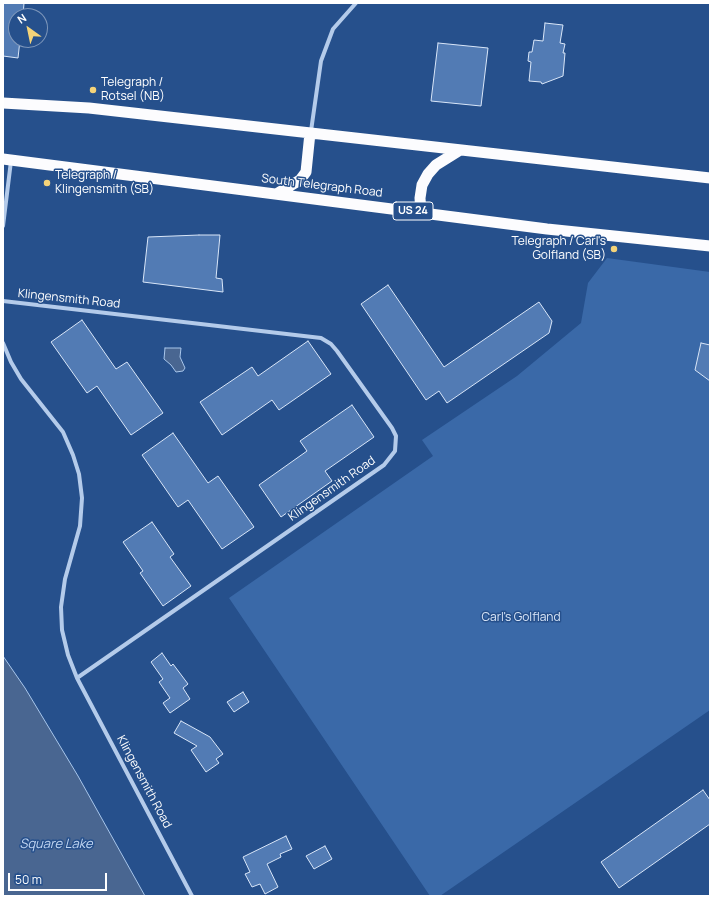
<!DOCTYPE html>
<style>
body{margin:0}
#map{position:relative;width:713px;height:899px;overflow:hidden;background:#26508c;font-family:Manrope,sans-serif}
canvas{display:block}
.frame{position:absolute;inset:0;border:4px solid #fff;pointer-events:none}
.north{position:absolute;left:8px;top:8px;width:40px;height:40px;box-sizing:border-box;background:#26508c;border:1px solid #7d96ba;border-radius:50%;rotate:327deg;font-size:11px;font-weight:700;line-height:16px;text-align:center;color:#fff}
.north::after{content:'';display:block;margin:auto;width:14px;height:18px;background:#f4d379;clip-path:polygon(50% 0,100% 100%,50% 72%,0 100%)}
.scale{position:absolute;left:8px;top:873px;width:99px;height:18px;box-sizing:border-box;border:2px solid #fff;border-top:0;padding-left:5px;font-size:12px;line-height:14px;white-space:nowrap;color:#fff;-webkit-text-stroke:3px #26508c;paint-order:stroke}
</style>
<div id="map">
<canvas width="713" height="899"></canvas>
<div class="frame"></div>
<div class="north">N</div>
<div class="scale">50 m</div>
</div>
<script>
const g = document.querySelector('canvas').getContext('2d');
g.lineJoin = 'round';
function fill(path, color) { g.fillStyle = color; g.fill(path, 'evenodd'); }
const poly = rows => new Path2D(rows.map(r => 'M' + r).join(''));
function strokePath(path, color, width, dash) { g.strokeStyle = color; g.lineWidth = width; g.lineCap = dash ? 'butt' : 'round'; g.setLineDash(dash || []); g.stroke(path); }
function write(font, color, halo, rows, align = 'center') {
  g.font = font + ' Manrope,sans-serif'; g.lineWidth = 3; g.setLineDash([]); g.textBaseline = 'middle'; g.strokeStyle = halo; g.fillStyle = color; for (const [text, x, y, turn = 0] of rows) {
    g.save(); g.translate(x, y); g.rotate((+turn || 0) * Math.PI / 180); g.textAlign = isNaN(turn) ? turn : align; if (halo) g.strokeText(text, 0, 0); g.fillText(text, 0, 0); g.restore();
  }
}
fill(poly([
 [607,258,710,272,710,710,440,896,430,896,229,598,433,456,422,440,517,376,581,323,588,283]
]), '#3a69a8');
const water = poly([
 [165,348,181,348,180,357,185,368,183,371,176,372,171,365,164,359,165,348],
 [3,656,25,688,78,776,145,896,3,896,3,656]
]);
fill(water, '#496691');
strokePath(water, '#a8c6eb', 1);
const building = poly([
 [3,3,24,3,23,16,16,16,16,40,20,40,18,58,3,56,3,3],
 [545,23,563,25,560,43,565,44,563,53,565,53,563,76,542,84,541,82,529,81,531,62,528,61,529,52,532,52,534,40,543,41,545,23],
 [438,43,488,48,481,106,431,101,438,43],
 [199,235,220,235,216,278,222,279,223,292,143,282,148,237,199,235],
 [388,285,444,367,539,302,552,321,549,333,447,403,439,391,426,400,361,304,388,285],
 [82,320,116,369,127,362,163,413,131,435,97,386,87,393,51,342,82,320],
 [308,341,331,374,279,410,272,400,222,435,200,402,252,367,258,376,308,341],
 [701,343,710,345,710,381,695,370,701,343],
 [352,405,374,437,325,471,332,481,281,517,259,485,307,451,300,441,352,405],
 [173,433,208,483,218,476,254,527,222,549,188,500,178,507,142,455,173,433],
 [152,522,174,554,170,557,191,586,163,606,140,573,143,571,123,542,152,522],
 [162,653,171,666,173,664,188,684,183,688,190,699,170,713,163,703,170,698,159,682,163,679,151,662,162,653],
 [243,692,249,702,234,712,227,702,243,692],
 [181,721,210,737,223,754,216,759,219,763,206,772,191,750,197,746,174,733,181,721],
 [703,790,710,800,710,824,619,888,601,862,703,790],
 [286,836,292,849,280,854,281,857,267,864,278,887,265,894,260,884,252,887,245,874,250,872,243,857,286,836],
 [325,846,332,859,314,869,306,856,325,846]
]);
fill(building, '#527bb4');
strokePath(building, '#d9e6f8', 1);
strokePath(poly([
 [311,131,321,61,333,29,356,3],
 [3,226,11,161],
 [3,301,321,338,331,344,337,351,392,428,396,436,395,451,384,465,77,678],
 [3,343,11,362,21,379,63,432,73,455,79,474,82,498,80,526,65,579,61,607,62,630,68,655,77,678,192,896]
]), '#b4cbea', 4);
strokePath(poly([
 [3,103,89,108,710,178],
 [3,159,547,229,710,246],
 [278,193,300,180,306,172,310,133],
 [421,213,420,198,422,185,428,174,436,165,460,150]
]), '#fcfcfe', 11);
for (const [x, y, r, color] of [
 [93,90,4,"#f4d379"],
 [47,183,4,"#f4d379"],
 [614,249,4,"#f4d379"]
]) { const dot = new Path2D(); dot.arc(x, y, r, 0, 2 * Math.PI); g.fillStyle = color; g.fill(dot); strokePath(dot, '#26508c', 1.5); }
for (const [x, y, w] of [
 [413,211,40]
]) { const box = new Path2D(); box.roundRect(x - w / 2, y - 9, w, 18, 3); g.fillStyle = '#26508c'; g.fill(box); strokePath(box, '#fff', 1); }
write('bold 11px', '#fff', null, [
 ["US 24",413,211]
]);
write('12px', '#fff', '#26508c', [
 ["Telegraph /",101,83],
 ["Rotsel (NB)",101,97],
 ["Telegraph /",55,176],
 ["Klingensmith (SB)",55,190],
 ["Telegraph / Carl's",606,242,"right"],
 ["Golfland (SB)",606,256,"right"]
], 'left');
write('12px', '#fff', '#26508c', [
 ["South Telegraph Road",322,186,7],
 ["Klingensmith Road",69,299,6],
 ["Klingensmith Road",332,489,-35],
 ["Klingensmith Road",144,782,62]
]);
write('12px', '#d9e6f8', '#26508c', [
 ["Carl's Golfland",521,618]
]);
write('italic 13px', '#c0d5f1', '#26508c', [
 ["Square Lake",56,844]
]);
</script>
